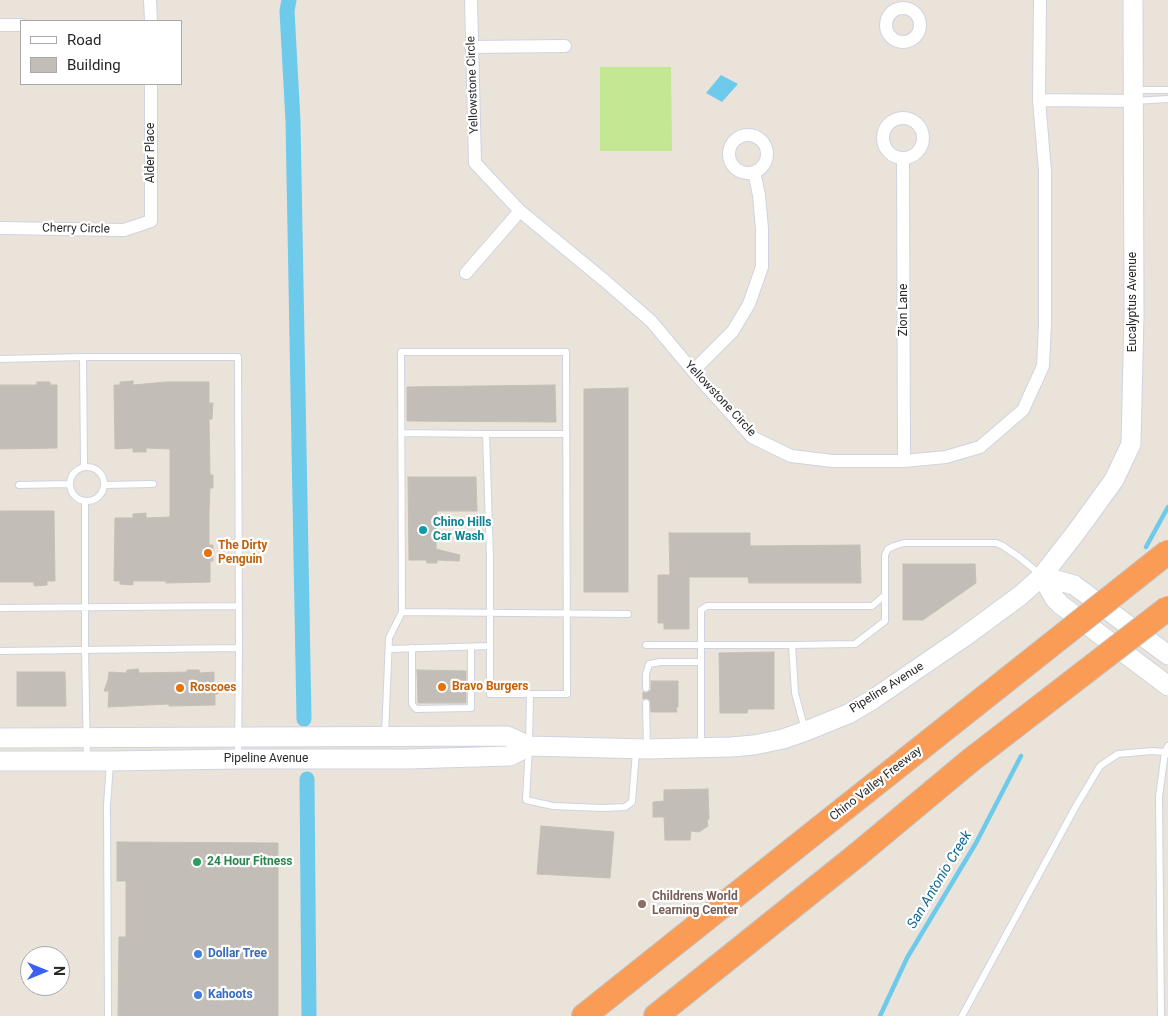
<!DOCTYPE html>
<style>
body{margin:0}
#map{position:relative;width:1168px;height:1016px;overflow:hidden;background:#eae3da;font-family:Roboto,sans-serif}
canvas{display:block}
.legend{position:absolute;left:20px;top:20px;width:162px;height:65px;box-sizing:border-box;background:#fff;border:1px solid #a9a9a9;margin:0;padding:6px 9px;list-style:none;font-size:15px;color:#282828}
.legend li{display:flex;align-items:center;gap:10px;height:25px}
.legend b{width:25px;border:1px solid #a9a9a9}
.north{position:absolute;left:20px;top:946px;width:50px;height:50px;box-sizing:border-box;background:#fff;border:1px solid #a9a9a9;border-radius:50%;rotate:90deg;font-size:14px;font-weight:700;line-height:20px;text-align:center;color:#282828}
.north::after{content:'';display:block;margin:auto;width:18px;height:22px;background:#3c60f5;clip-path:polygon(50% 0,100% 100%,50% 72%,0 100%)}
</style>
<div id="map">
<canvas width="1168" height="1016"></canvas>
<ul class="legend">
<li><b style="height:6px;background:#fff"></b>Road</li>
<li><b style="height:14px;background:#c2bdb6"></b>Building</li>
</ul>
<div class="north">N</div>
</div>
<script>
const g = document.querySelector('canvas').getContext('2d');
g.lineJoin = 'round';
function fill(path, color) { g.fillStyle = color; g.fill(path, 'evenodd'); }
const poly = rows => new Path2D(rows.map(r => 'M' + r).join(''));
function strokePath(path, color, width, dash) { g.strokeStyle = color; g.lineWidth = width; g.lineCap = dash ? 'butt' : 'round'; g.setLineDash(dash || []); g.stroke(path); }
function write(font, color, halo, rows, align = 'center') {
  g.font = font + ' Roboto,sans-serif'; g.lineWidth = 4.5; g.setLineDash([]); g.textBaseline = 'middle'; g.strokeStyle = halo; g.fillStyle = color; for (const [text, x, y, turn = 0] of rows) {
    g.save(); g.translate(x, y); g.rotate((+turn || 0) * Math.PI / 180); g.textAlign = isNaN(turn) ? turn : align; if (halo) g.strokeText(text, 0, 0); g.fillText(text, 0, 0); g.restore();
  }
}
fill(poly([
 [600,67,671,67,672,151,600,151]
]), '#c4e793');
fill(poly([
 [721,75,738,84,722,102,706,93]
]), '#6ecaeb');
strokePath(poly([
 [1146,547,1168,507],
 [880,1016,907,958,976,843,1021,756]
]), '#6ecaeb', 4.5);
strokePath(poly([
 [289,0,287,11,293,121,304,719],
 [307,779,309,1016]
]), '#6ecaeb', 15);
const building = poly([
 [133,381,133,385,166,382,209,382,209,403,213,403,212,419,209,419,210,475,213,475,213,488,210,488,209,511,209,545,213,545,213,561,210,561,210,582,166,583,166,581,133,581,133,585,120,584,120,581,114,581,115,518,133,518,133,514,146,513,146,518,170,517,170,449,146,448,146,452,133,452,133,448,115,449,114,385,120,385,120,382,133,381],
 [37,382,50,382,50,385,57,385,57,448,0,449,0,385,37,385,37,382],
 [555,385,556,422,407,421,407,387,555,385],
 [628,388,628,592,584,592,584,389,628,388],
 [408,477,476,477,477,511,437,511,436,549,460,555,459,561,437,560,437,563,427,563,426,560,409,560,408,477],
 [0,511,54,511,55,581,47,581,47,585,34,586,34,582,0,582,0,511],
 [669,533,750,533,750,546,860,545,861,583,749,583,748,577,689,577,689,629,664,629,664,623,658,623,658,575,670,575,669,533],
 [903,564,975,564,976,583,923,620,903,620,903,564],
 [774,652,774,709,748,709,747,713,720,713,719,653,774,652],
 [138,669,139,673,187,672,187,670,199,670,200,673,214,672,214,683,218,683,218,694,215,694,215,705,169,706,169,704,108,707,109,691,104,691,108,680,109,672,126,673,127,670,138,669],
 [417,670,466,671,466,703,418,703,417,670],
 [17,672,65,672,66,706,17,706,17,672],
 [651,681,678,681,678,707,676,707,677,712,651,712,650,700,646,698,643,699,643,692,646,693,651,690,651,681],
 [708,789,709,819,707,820,708,826,699,832,691,831,690,840,665,840,664,817,653,817,653,802,664,801,664,790,708,789],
 [541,826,614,832,610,878,537,874,541,826],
 [117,842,278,843,278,1016,118,1016,119,937,126,937,126,881,117,881,117,842]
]);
fill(building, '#c2bdb6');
strokePath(building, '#c5bfb4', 1);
const lane = poly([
 [1134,90,1168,90],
 [1134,101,1168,99],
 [83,357,238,357,239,648],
 [0,359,83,357,84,467],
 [401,433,486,434],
 '70 484a17 17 0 1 1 34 0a17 17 0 1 1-34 0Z',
 [19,485,70,484],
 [104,485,153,484],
 [85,502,85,650,87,760],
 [0,608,238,606],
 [402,612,628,614],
 [646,645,792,645,795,693,805,730],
 [792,645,855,644,885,621,885,595],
 [490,646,490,558,486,434,566,434],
 [412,648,412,704,416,709,471,708,471,647],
 [0,651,239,648,238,757],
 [646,688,646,674,649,664,660,662,701,662],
 [530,694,529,746,526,800,553,806,602,808,625,807,632,802,636,751],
 [646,703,647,747],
 [385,735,389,638,402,612,401,352,566,352,567,694,490,694,490,646,389,649],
 [701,745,701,610,707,606,872,606,885,595,885,555,888,549,894,546,904,543,996,543,1003,546,1019,557,1041,575],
 [108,1016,107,805,110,763],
 [962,1016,1076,806,1100,766,1118,754,1152,751,1165,752,1168,754],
 [1161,1016,1159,797,1165,752,1168,746]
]);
const street = poly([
 [150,0,151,21],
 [471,0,475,163,520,211,605,281,651,321,693,371,752,437,791,456,833,461,904,461,946,457,980,447,1023,410,1043,366,1045,323,1045,171,1039,100,1040,0],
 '886 25a17 17 0 1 1 34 0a17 17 0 1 1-34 0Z',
 [0,25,21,25],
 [471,47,565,46],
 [1039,100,1133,101],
 '883 138a20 20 0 1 1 40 0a20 20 0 1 1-40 0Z',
 '729 154a19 19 0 1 1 38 0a19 19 0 1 1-38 0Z',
 [903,158,904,461],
 [0,228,124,230,151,221,151,84],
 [466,273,520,211],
 [693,371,733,331,749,304,762,267,762,229,759,195,754,172]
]);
const secondary = poly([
 [1042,576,1055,599,1061,605,1168,686],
 [1042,576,1074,585,1168,655],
 [0,738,507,736,529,746,647,749,731,747,754,745,783,739,806,731,848,714,872,700,964,637,1021,595,1042,576,1077,531,1114,480,1131,444,1134,316,1133,0],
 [0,761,110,761,238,759,408,759,510,756,529,746]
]);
const highway = poly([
 [584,1016,820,828],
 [656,1016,857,855]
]);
strokePath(lane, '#cfd3e1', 8);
strokePath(street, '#cfd3e1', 14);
strokePath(secondary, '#cfd3e1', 21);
strokePath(highway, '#c3c3c3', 26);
strokePath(lane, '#fff', 6);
strokePath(street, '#fff', 12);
strokePath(secondary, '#fff', 19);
strokePath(highway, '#fa9c55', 24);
const highwayBridge = poly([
 [820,828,1168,552],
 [857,855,971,760,1168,608]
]);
strokePath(highwayBridge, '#c3c3c3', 26, []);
strokePath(highwayBridge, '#fa9c55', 24);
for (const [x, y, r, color] of [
 [423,530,5,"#0f9aa8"],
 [208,553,5,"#e8710a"],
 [442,687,5,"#e8710a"],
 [180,688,5,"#e8710a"],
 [197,862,5,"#2e9e5b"],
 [642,904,5,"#8d6e63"],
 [198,954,5,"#3f7fe0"],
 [198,995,5,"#3f7fe0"]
]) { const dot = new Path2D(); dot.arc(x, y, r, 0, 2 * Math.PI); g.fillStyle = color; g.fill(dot); strokePath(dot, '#fff', 2); }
write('12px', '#282828', '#fff', [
 ["Yellowstone Circle",473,85,-92],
 ["Alder Place",151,153,-90],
 ["Cherry Circle",76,229,1],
 ["Eucalyptus Avenue",1133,302,-90],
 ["Zion Lane",904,310,-90],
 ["Yellowstone Circle",720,399,47],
 ["Pipeline Avenue",887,688,-32],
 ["Pipeline Avenue",266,759],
 ["Chino Valley Freeway",876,784,-38]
]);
write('bold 12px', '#0d838f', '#fff', [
 ["Chino Hills",433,523],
 ["Car Wash",433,537]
], 'left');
write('bold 12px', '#c56008', '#fff', [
 ["The Dirty",218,546],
 ["Penguin",218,560],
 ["Bravo Burgers",452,687],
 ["Roscoes",190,688]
], 'left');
write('bold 12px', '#27864d', '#fff', [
 ["24 Hour Fitness",207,862]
], 'left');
write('bold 12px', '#785e54', '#fff', [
 ["Childrens World",652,897],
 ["Learning Center",652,911]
], 'left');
write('bold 12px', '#366cbe', '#fff', [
 ["Dollar Tree",208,954],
 ["Kahoots",208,995]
], 'left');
write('italic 14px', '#106794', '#fff', [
 ["San Antonio Creek",940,880,-59]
]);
</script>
